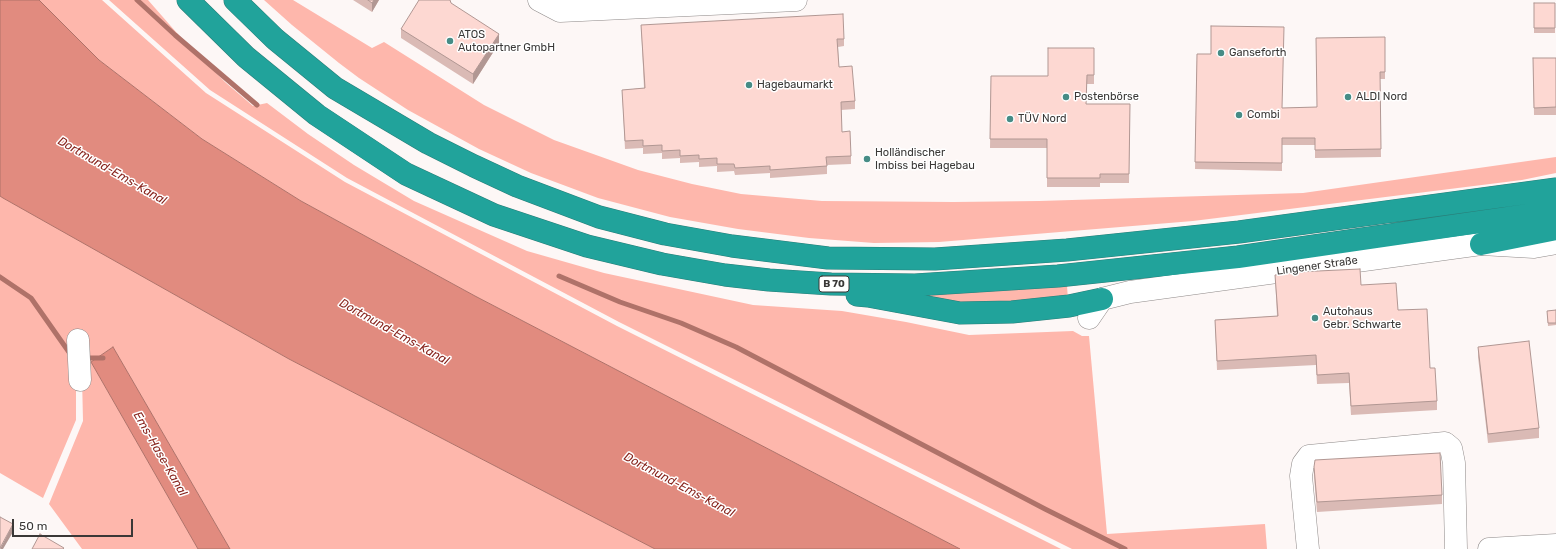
<!DOCTYPE html>
<meta charset="utf-8">
<style>
body{margin:0}
#map{position:relative;width:1556px;height:549px;overflow:hidden;background:#fdf7f6;font-family:Rubik,sans-serif}
canvas{display:block}
.scale{position:absolute;left:12px;top:519px;width:121px;height:18px;box-sizing:border-box;border:2px solid #3a3837;border-top:0;padding-left:5px;font-size:12px;line-height:14px;white-space:nowrap;color:#3a3837;-webkit-text-stroke:3px #fff;paint-order:stroke}
</style>
<div id="map">
<canvas width="1556" height="549"></canvas>
<div class="scale">50 m</div>
</div>
<script>
const g = document.querySelector('canvas').getContext('2d');
g.lineJoin = 'round';
function fill(path, color) { g.fillStyle = color; g.fill(path, 'evenodd'); }
const poly = rows => new Path2D(rows.map(r => 'M' + r).join(''));
function strokePath(path, color, width, dash) { g.strokeStyle = color; g.lineWidth = width; g.lineCap = dash ? 'butt' : 'round'; g.setLineDash(dash || []); g.stroke(path); }
function write(font, color, halo, rows, align = 'center') {
  g.font = font + ' Rubik,sans-serif'; g.lineWidth = 3; g.setLineDash([]); g.textBaseline = 'middle'; g.strokeStyle = halo; g.fillStyle = color; for (const [text, x, y, turn = 0] of rows) {
    g.save(); g.translate(x, y); g.rotate((+turn || 0) * Math.PI / 180); g.textAlign = isNaN(turn) ? turn : align; if (halo) g.strokeText(text, 0, 0); g.fillText(text, 0, 0); g.restore();
  }
}
fill(poly([
 [39,0,102,0,206,93,345,182,617,326,1061,549,960,549,475,296,301,201,202,139,99,60],
 [109,0,148,0,176,32,225,82,253,106,267,103,308,134,354,165,414,201,527,251,604,273,753,305,842,311,906,322,969,335,1073,331,1082,336,1089,336,1107,534,1265,524,1267,549,1072,549,619,322,347,178,210,90],
 [264,0,293,0,372,48,384,42,484,105,554,140,638,170,692,184,741,194,822,201,954,202,1039,201,1303,193,1556,157,1556,173,1522,180,1193,221,939,242,874,243,809,238,738,229,670,217,598,198,531,173,479,149,408,110,359,78,339,63,292,25],
 [0,196,289,359,655,549,230,549,113,347,91,362,198,549,82,549,49,504,83,421,82,377,76,386,76,420,43,498,0,473],
 [1067,286,1068,300,965,307,925,298,925,294]
]), '#feb7ac');
const water = poly([
 [0,0,39,0,99,60,202,139,301,201,475,296,960,549,655,549,289,359,3,198,0,196,0,0],
 [113,347,230,549,198,549,91,362,113,347]
]);
fill(water, '#e18b7f');
strokePath(water, '#af7269', 1);
strokePath(poly([
 [137,0,175,35,257,105],
 [559,276,620,302,681,323,736,347,1045,509,1125,549],
 [0,277,31,298,71,355],
 [83,358,103,358]
]), '#af7269', 5);
const minor = poly([
 [539,0,560,11,796,0],
 [1089,318,1102,299,1130,292,1481,244,1534,247,1556,243],
 [78,340,80,380],
 [1308,549,1301,476,1303,464,1309,456,1445,443,1451,448,1454,463,1456,549],
 [1489,549,1556,545]
]);
const highway = poly([
 [188,0,246,57,317,115,406,174,494,215,587,246,662,264,725,275,769,280,831,284,915,285,1058,276,1238,257,1556,211],
 [235,0,275,39,335,88,428,143,474,166,517,186,599,217,665,234,732,246,828,258,935,259,1067,250,1239,232,1556,189],
 [1481,244,1556,229],
 [857,295,868,296,960,313,1012,312,1069,306,1102,299]
]);
strokePath(minor, '#8e8988', 23);
strokePath(highway, '#2a7e78', 23);
strokePath(minor, '#fff', 22);
strokePath(highway, '#21a39b', 22);
fill(poly([
 [353,0,379,0,372,12],
 [451,3,499,43,473,84,401,38,401,29],
 [1534,3,1555,3,1555,33,1534,33],
 [641,25,844,39,844,46,838,47,839,67,855,101,855,109,841,110,842,132,851,156,851,164,827,165,827,174,770,178,770,173,735,175,734,171,717,172,717,166,699,167,699,162,680,163,680,158,662,159,662,153,643,154,643,148,625,149,622,90,644,88],
 [1385,37,1385,79,1380,79,1381,157,1315,158,1315,145,1282,145,1282,171,1195,169,1197,54,1282,108,1317,107],
 [1094,48,1094,84,1087,84,1086,104,1130,104,1129,183,1100,183,1100,187,1047,187,1047,148,990,148,991,76,1048,76],
 [1533,58,1556,58,1556,115,1534,115],
 [1275,275,1361,285,1398,310,1430,368,1437,401,1437,410,1351,415,1349,383,1317,384,1316,365,1217,370,1215,320,1277,316],
 [1556,310,1556,325,1548,326,1547,311],
 [1478,347,1539,428,1539,438,1488,443,1478,357],
 [1314,467,1442,495,1442,504,1317,512,1314,476]
]), '#dabab5');
fill(poly([
 [374,0,379,0,372,12,372,3],
 [499,34,499,43,473,84,473,74],
 [13,524,13,532,3,549,0,549]
]), '#b19793');
const building = poly([
 [368,0,374,0,372,3,368,0],
 [419,0,450,0,451,3,499,34,473,74,401,29,419,0],
 [1534,3,1555,3,1555,28,1534,28,1534,3],
 [843,14,844,39,837,39,839,67,852,66,855,101,841,102,842,132,850,131,851,156,826,157,827,166,770,170,770,166,735,168,734,164,717,164,717,158,699,159,699,155,680,156,680,150,662,151,662,145,643,146,643,140,625,141,622,90,645,88,641,25,843,14],
 [1211,26,1284,27,1282,108,1317,107,1316,38,1385,37,1385,72,1380,72,1381,149,1315,150,1315,138,1282,138,1282,163,1195,162,1197,54,1211,54,1211,26],
 [1048,48,1094,48,1094,75,1087,75,1086,104,1130,104,1129,174,1100,174,1100,178,1047,178,1047,139,990,139,991,76,1048,76,1048,48],
 [1533,58,1556,58,1556,107,1534,108,1533,58],
 [1360,269,1361,285,1396,283,1398,310,1427,309,1430,368,1435,368,1437,401,1351,406,1349,373,1317,375,1316,355,1217,361,1215,320,1278,316,1275,275,1297,272,1360,269],
 [1556,310,1556,323,1548,323,1547,311,1556,310],
 [1529,341,1539,428,1488,434,1478,347,1529,341],
 [1440,453,1442,495,1317,502,1314,467,1315,460,1440,453],
 [0,517,13,524,0,548,0,517],
 [40,534,64,548,63,549,32,549,40,534]
]);
fill(building, '#fdd8d2');
strokePath(building, '#b19793', 1);
for (const [x, y, r, color] of [
 [450,41,4,"#468c86"],
 [1221,53,4,"#468c86"],
 [749,85,4,"#468c86"],
 [1066,97,4,"#468c86"],
 [1348,97,4,"#468c86"],
 [1239,115,4,"#468c86"],
 [1010,119,4,"#468c86"],
 [867,159,4,"#468c86"],
 [1315,318,4,"#468c86"]
]) { const dot = new Path2D(); dot.arc(x, y, r, 0, 2 * Math.PI); g.fillStyle = color; g.fill(dot); strokePath(dot, '#fff', 1.5); }
for (const [x, y, w] of [
 [834,284,30]
]) { const box = new Path2D(); box.roundRect(x - w / 2, y - 8, w, 16, 3); g.fillStyle = '#fff'; g.fill(box); strokePath(box, '#3a3837', 1); }
write('bold 10px', '#3a3837', null, [
 ["B 70",834,284]
]);
write('11px', '#3a3837', '#fff', [
 ["ATOS",458,35],
 ["Autopartner GmbH",458,48],
 ["Ganseforth",1229,53],
 ["Hagebaumarkt",757,85],
 ["Postenbörse",1074,97],
 ["ALDI Nord",1356,97],
 ["Combi",1247,115],
 ["TÜV Nord",1018,119],
 ["Holländischer",875,153],
 ["Imbiss bei Hagebau",875,166],
 ["Autohaus",1323,312],
 ["Gebr. Schwarte",1323,325]
], 'left');
write('11px', '#3a3837', '#fff', [
 ["Lingener Straße",1317,266,-8]
]);
write('italic 12px', '#87231c', '#fff', [
 ["Dortmund-Ems-Kanal",112,171,30],
 ["Dortmund-Ems-Kanal",394,332,29],
 ["Ems-Hase-Kanal",160,454,60],
 ["Dortmund-Ems-Kanal",679,485,28]
]);
</script>
